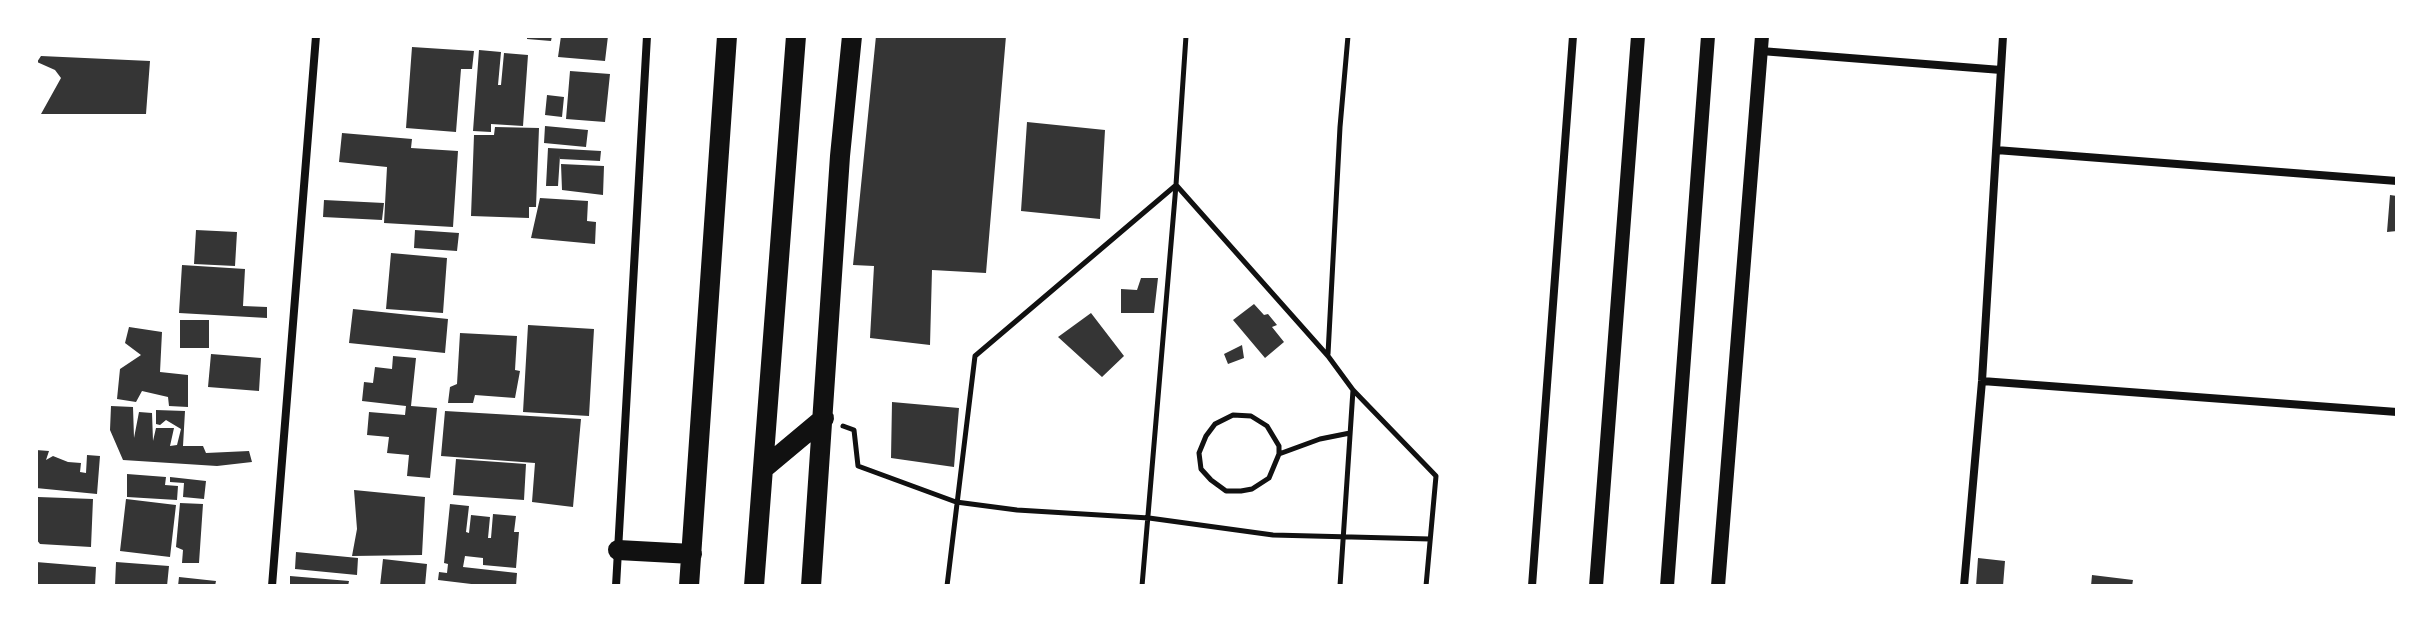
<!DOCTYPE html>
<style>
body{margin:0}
#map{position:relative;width:2433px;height:622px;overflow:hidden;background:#fff;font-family:"Golos Text",sans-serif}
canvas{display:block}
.frame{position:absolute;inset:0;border:38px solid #fff;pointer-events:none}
</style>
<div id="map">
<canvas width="2433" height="622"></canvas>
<div class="frame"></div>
</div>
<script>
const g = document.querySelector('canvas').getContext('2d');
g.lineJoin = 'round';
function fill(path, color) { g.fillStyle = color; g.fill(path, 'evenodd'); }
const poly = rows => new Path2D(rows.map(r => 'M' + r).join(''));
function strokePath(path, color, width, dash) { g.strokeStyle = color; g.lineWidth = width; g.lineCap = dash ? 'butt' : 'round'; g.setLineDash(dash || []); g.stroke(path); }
fill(poly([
 [527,36,552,36,551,41,527,39],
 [561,36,608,36,605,61,558,57],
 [876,36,1006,36,986,273,932,270,930,345,870,338,874,266,853,265],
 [412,47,474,51,472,69,461,69,456,132,406,128],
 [479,50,501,52,498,85,501,85,504,53,528,55,523,126,491,124,491,132,473,131],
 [41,56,150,61,146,114,41,114,61,78,55,70,37,62],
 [570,71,610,74,605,122,566,119],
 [547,95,564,97,562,117,545,115],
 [1027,122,1105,130,1100,219,1021,211],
 [545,126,588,130,586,147,544,143],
 [495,127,539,128,536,207,529,207,529,218,471,216,474,135,494,135],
 [342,133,412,139,411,148,458,151,453,227,384,223,387,167,339,162],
 [548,148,601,151,600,161,560,159,560,156,558,186,546,186],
 [561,164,604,166,603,195,562,190],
 [2390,195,2397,196,2397,231,2387,232],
 [540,198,588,201,587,221,596,222,595,244,531,238],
 [324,200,384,203,382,220,323,217],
 [196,230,237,232,235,266,194,264],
 [415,230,459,233,457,251,414,248],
 [391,253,447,258,443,313,386,309],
 [182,265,245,269,243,306,267,307,267,318,179,313],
 [1141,278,1158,278,1154,313,1121,313,1121,289,1137,290],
 [1254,304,1264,315,1268,314,1277,325,1272,327,1284,342,1265,358,1233,320],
 [353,309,448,319,445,353,349,343],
 [1091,313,1124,356,1102,377,1058,337],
 [180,320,209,320,209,348,180,348],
 [528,325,594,329,589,416,523,412],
 [129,327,162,332,160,372,188,375,188,407,169,406,168,397,142,391,136,402,117,399,120,369,141,355,125,343],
 [460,333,517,336,515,370,520,371,515,398,475,395,473,403,448,403,450,387,457,384],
 [1242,345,1244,358,1228,364,1224,354],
 [211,354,261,358,259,391,208,387],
 [393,356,416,358,411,406,437,408,430,478,407,476,409,455,387,453,389,437,367,435,369,412,405,415,406,406,362,401,364,382,373,383,375,367,392,369],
 [892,402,959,408,954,467,891,458],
 [111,406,133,407,134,438,139,412,152,413,153,441,156,428,174,428,170,446,177,445,181,429,166,420,160,425,156,424,156,410,185,411,183,446,203,446,206,453,249,451,252,462,217,466,123,460,110,430],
 [445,411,581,419,573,507,532,502,535,463,441,456],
 [36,450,49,451,46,460,53,456,68,462,81,463,80,472,86,473,87,455,100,456,97,494,36,488],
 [456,459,526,464,524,500,453,495],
 [127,474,166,477,165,485,178,486,177,500,127,497],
 [170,477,206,481,204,499,183,497,184,483,170,482],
 [354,490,425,497,422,555,352,556,357,529],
 [38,497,93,499,91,547,40,544,36,539],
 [126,499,176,505,170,557,120,551],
 [180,503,203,504,199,563,182,563,183,550,176,547],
 [450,504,469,506,466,532,469,533,471,515,490,517,488,538,491,538,493,514,516,516,514,532,519,532,516,568,483,565,483,558,465,556,463,567,517,573,516,586,488,586,438,580,439,572,447,573,448,564,444,563],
 [296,552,358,558,357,575,295,569],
 [1978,558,2005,561,2003,586,1976,586],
 [383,559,427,564,425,586,380,586],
 [36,562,96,567,95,586,36,586],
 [116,562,169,566,167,586,115,586],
 [2092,575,2133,580,2132,586,2091,586],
 [290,576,349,581,348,586,290,586],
 [179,577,216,581,215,586,178,586]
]), '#353535');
strokePath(poly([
 [1177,186,1328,356,1353,390,1436,476,1426,586],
 [1328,354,1340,127,1348,36],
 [843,426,854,430,858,466,956,502,1017,510,1149,518,1273,535,1430,539],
 [1279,454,1279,446,1267,426,1251,416,1233,415,1215,424,1206,436,1199,453,1201,469,1211,480,1226,491,1241,491,1252,489,1269,478,1279,454,1320,439,1350,433],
 [947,586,975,356,1175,186],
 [1142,586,1176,185,1186,36],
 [1340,586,1353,390]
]), '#111', 5);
strokePath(poly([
 [1761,51,2001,70],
 [1996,150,2397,181],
 [1982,381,2397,412],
 [272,586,316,36],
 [616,586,647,36],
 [1532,586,1573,36],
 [1964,586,1982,381,2003,36]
]), '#111', 8);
strokePath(poly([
 [1596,586,1638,36],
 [1667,586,1708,36],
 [1718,586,1762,36]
]), '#111', 14);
strokePath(poly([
 [763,469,824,418],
 [618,550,692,554],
 [689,586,727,36],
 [754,586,796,36],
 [811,586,840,156,852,36]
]), '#111', 20);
</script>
